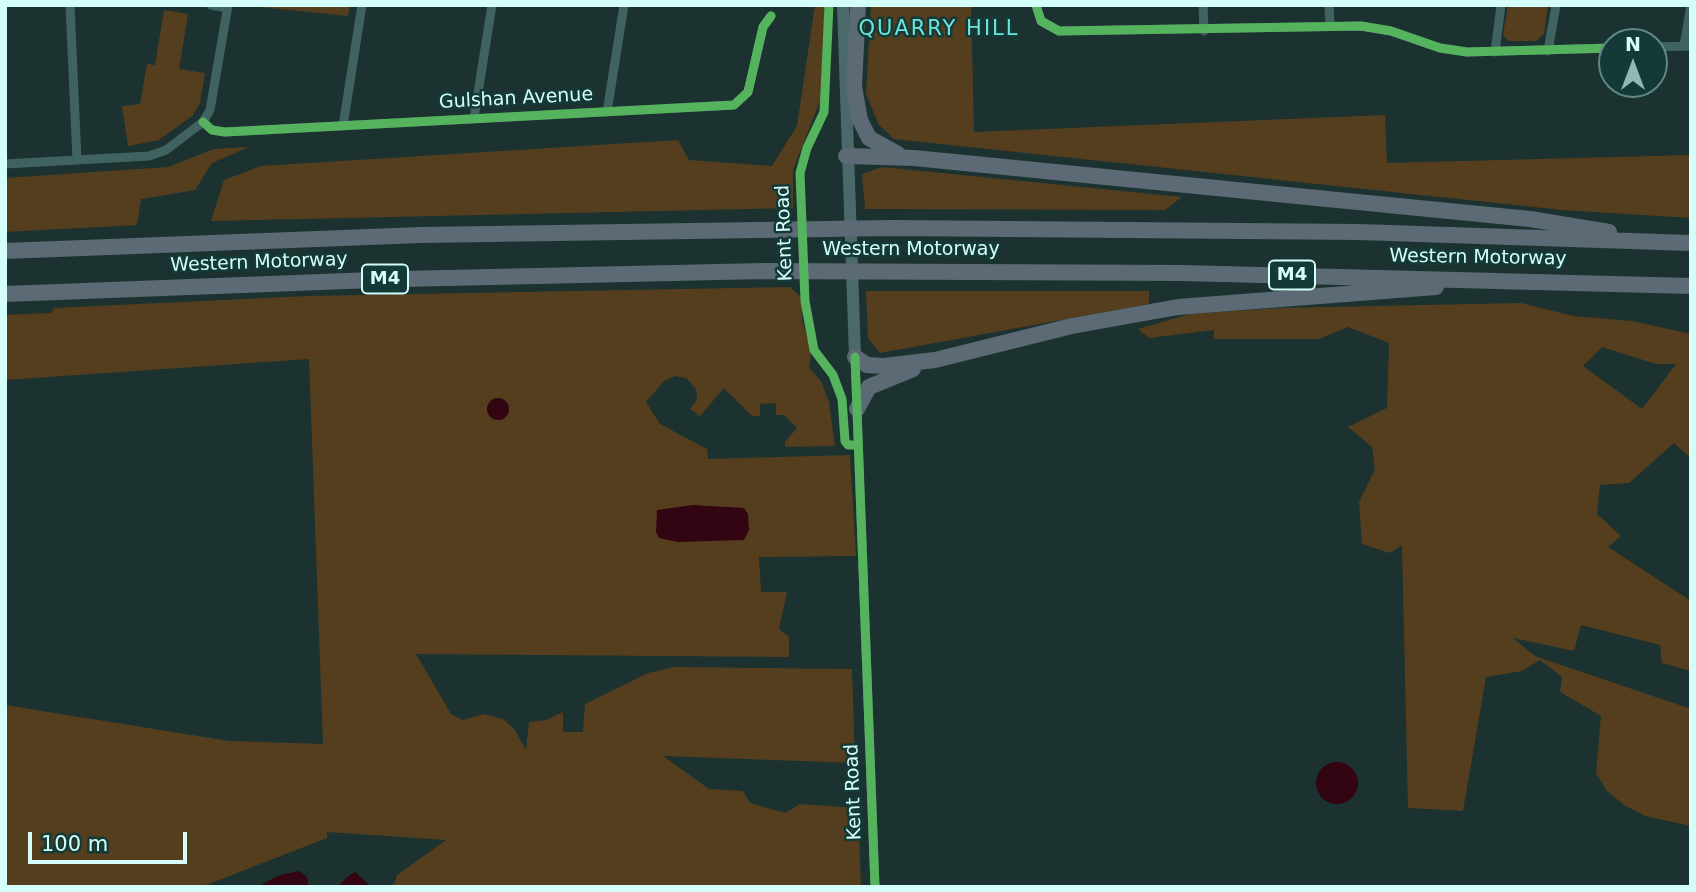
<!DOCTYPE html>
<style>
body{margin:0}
#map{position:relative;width:1696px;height:892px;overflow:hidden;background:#1c3230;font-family:"DejaVu Sans",sans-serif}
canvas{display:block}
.frame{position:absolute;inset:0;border:7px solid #d4fefa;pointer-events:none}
.north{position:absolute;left:1598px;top:28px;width:70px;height:70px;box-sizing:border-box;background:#143a38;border:2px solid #618886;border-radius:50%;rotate:0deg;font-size:19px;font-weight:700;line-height:28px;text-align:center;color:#d4fefa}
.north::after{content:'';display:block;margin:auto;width:24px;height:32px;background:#94b7b3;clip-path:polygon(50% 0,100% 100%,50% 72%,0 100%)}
.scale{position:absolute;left:28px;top:832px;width:159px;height:32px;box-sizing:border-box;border:4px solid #d4fefa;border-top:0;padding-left:9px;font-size:21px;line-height:24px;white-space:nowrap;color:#d4fefa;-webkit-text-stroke:5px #143a38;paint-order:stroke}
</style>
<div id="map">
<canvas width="1696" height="892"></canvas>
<div class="frame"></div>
<div class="north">N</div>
<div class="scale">100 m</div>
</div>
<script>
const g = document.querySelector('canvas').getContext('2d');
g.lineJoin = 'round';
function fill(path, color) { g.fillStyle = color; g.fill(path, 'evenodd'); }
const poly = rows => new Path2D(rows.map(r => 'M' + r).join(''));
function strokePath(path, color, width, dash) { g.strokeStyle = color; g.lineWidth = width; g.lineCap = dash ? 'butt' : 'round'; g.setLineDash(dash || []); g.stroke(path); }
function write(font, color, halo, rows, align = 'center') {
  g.font = font + ' "DejaVu Sans",sans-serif'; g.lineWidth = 5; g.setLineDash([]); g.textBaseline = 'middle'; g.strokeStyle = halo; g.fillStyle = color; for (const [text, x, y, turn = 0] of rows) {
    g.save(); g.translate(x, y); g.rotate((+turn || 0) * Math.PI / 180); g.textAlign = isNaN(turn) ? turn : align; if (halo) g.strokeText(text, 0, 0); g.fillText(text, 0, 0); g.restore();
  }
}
fill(poly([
 [241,5,294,7,350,5,348,16],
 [815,5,825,5,820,101,793,170,793,208,211,221,224,180,261,166,678,140,689,160,772,166,797,126],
 [871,5,971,5,974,132,1385,115,1387,163,1691,155,1691,218,1562,210,894,139,879,125,866,94],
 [1508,5,1548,5,1544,34,1536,41,1508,41,1503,35],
 [164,10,188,14,179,69,205,73,200,103,192,116,159,140,128,146,122,106,140,104,147,64,155,65],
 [249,147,212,163,195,190,141,199,137,225,5,232,5,178,168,167,214,149],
 [882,167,1182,197,1165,210,865,209,862,174],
 [790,287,802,298,802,320,811,352,809,368,821,381,829,402,835,446,785,447,785,442,797,428,784,415,776,415,776,403,760,404,760,416,752,416,724,388,700,416,690,409,697,400,696,389,686,378,676,376,664,381,646,402,660,424,707,449,708,459,850,455,856,556,759,557,761,592,787,592,779,629,789,637,789,657,416,654,451,714,463,720,484,714,503,719,514,729,526,750,529,722,547,720,563,712,563,732,583,732,585,704,648,673,674,667,852,669,855,763,663,756,709,789,743,791,750,803,785,813,800,804,858,808,861,887,389,887,395,882,397,875,446,840,327,832,327,838,201,887,5,887,5,705,229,741,323,744,309,359,5,380,5,315,51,313,54,308,308,296],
 [866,291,1149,291,1149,304,880,353,868,338],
 [1521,303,1573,316,1632,321,1691,334,1691,458,1674,443,1629,483,1600,485,1597,514,1621,536,1608,547,1691,601,1691,671,1662,663,1660,645,1581,625,1574,651,1513,638,1535,656,1691,709,1691,826,1645,816,1624,805,1606,790,1596,773,1601,716,1560,692,1562,677,1540,660,1522,671,1486,677,1463,811,1408,808,1402,545,1390,553,1362,544,1359,502,1375,469,1372,447,1348,427,1387,408,1389,343,1348,327,1319,339,1214,339,1214,330,1149,338,1138,329,1190,314,1280,308],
 [1602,347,1656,364,1676,364,1642,409,1583,366]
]), '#543e1e');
fill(poly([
 '487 409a11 11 0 1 1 22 0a11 11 0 1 1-22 0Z',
 [693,505,744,508,748,514,749,530,744,540,678,542,659,538,656,532,657,510],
 '1316 783a21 21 0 1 1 42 0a21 21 0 1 1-42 0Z',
 [299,871,307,877,309,887,257,887,280,875],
 [355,872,371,887,338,887,347,877]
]), '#330411');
strokePath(poly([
 [70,5,77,160],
 [211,5,227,8],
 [1036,5,1041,21,1059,31,1361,26,1391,31,1440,48,1467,52,1612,48],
 [1203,5,1204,31],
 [1329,5,1330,26],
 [1684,46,1691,5],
 [1654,47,1691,46],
 [1548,51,1556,5],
 [1495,52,1501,5],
 [607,112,624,5],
 [474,118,492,5],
 [203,122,212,130,225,132,734,105,748,92,763,27,771,16],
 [343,126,362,5],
 [5,164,149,156,166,150,203,122,210,110,228,5],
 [855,357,875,887]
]), '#406361', 9);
strokePath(poly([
 [843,5,855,357]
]), '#4b696a', 12);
strokePath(poly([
 [858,5,854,87,860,120,869,138,898,154],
 [846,156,914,158,1398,206,1530,219,1609,232],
 [5,251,421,235,893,228,1359,232,1691,243],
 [5,294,400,279,764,271,1183,273,1691,286],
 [855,357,867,365,884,366,935,360,1072,326,1178,307,1436,287],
 [857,409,869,387,913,369]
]), '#5b6a74', 16);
strokePath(poly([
 [829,5,824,112,807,148,800,173,805,301,814,350,833,375,842,399,845,441,848,445,858,445],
 [1036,5,1041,21,1059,31,1361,26,1391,31,1440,48,1467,52,1612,48],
 [203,122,212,130,225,132,734,105,748,92,763,27,771,16],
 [855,357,875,887]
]), '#56b35d', 9);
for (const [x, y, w] of [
 [1292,275,46],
 [385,279,46]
]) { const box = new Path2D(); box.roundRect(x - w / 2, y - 14.5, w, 29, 5); g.fillStyle = '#143a38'; g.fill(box); strokePath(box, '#d4fefa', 2); }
write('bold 18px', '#d4fefa', null, [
 ["M4",1292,275],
 ["M4",385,279]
]);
write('19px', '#d4fefa', '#143a38', [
 ["Gulshan Avenue",516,99,-3],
 ["Kent Road",785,233,-92],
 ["Western Motorway",911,250],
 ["Western Motorway",1478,258,1],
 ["Western Motorway",259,263,-2],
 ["Kent Road",854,792,-92]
]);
g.letterSpacing = '2px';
write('21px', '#6ee3dd', '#143a38', [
 ["QUARRY HILL",939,30]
]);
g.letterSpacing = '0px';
</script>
